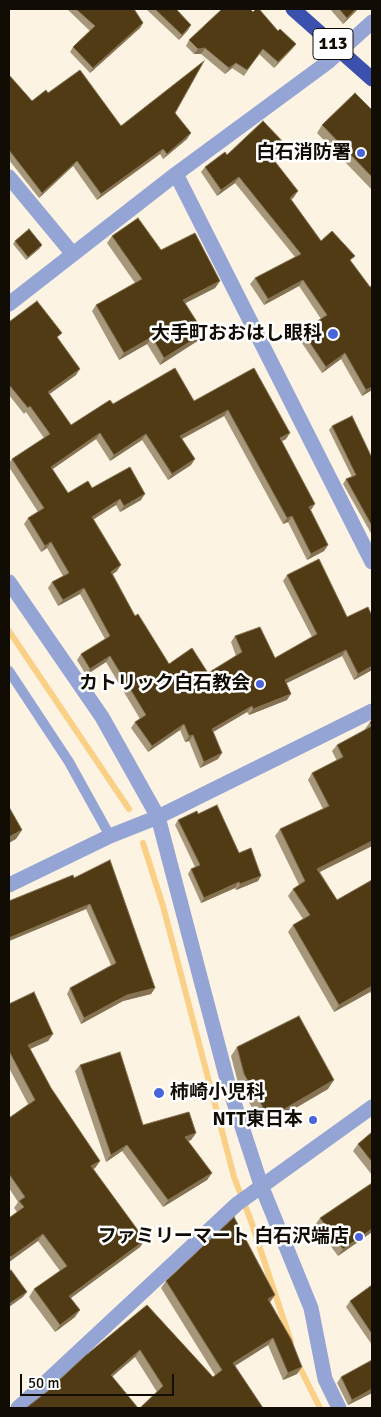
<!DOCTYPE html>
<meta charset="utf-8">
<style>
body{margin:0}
#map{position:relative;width:381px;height:1417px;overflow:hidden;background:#fdf3e2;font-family:Signika,sans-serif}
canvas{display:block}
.frame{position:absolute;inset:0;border:10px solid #120d04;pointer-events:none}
.scale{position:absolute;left:20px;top:1374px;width:154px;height:22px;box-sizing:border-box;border:2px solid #120d04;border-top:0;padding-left:6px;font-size:15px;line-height:18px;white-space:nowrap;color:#120d04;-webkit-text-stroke:4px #fff;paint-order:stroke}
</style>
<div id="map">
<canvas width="381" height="1417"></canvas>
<div class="frame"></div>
<div class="scale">50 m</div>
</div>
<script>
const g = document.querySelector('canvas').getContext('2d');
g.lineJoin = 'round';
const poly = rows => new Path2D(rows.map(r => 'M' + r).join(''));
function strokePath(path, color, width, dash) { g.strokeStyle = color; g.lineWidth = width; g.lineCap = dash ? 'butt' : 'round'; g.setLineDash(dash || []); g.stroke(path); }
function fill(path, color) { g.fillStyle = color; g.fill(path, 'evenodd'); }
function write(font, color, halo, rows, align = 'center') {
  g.font = font + ' Signika,"Noto Sans JP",sans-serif'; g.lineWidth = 5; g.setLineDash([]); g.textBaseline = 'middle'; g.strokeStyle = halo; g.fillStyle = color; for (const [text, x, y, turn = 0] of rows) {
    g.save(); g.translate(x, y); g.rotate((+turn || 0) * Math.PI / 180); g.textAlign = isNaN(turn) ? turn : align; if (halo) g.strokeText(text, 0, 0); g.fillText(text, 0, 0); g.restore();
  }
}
strokePath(poly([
 [9,631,129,809],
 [143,843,163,906,234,1177,251,1221,291,1342],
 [298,1364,320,1408]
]), '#facf86', 6);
strokePath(poly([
 [9,671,69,762,110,836]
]), '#94a5d5', 10);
strokePath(poly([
 [176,174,372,562],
 [9,177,72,253],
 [9,304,176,174,328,62,372,22],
 [9,582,102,717,158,817,229,1087,261,1185,311,1308,325,1379,339,1408],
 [9,885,110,836,158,817,372,711]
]), '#94a5d5', 15);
strokePath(poly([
 [18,1408,237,1204,372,1107]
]), '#94a5d5', 15);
strokePath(poly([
 [293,9,372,79]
]), '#3b51ae', 15);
fill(poly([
 [67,9,134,9,143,23,140,28,90,73,70,52,73,47,90,31],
 [146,9,176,9,188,30,179,40],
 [330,9,358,9,343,24],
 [278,31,296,44,292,49,274,68,259,54,244,76,232,68,225,74,201,54,194,54,186,46,189,40],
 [9,75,32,101,48,93,121,126,175,113,187,139,163,159,160,154,97,200,73,166,39,198,9,160],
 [372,110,372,190,317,133,322,125],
 [283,152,274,160,294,197,291,200,321,241,351,261,372,390,362,396,341,359,322,373,298,337,302,331,321,319,299,286,264,305,250,284,255,278,295,257,235,183,217,196,201,172,205,167,227,155],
 [112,236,161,250,220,281,215,288,185,303,199,340,160,365,147,344,119,360,92,311,96,305,135,283,107,243],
 [15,241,40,248,26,260,13,244],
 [9,322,58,339,76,375,49,394,71,425,113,404,194,401,254,368,286,439,282,441,310,510,328,545,324,551,307,560,288,522,283,524,224,416,182,439,191,465,168,480,142,440,110,461,96,439,52,469,68,493,92,488,141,500,120,512,116,505,93,519,117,571,113,574,135,616,169,664,208,673,236,656,231,642,235,636,275,658,312,637,283,581,287,575,372,670,354,680,342,656,286,683,287,700,249,715,247,712,213,732,222,753,218,759,200,768,189,741,185,742,180,730,148,752,131,728,135,722,140,719,106,662,86,675,77,660,81,654,105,639,80,594,58,606,48,588,52,582,63,576,47,548,41,552,24,524,28,518,38,512,9,467,9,463,12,459,44,438,26,412,24,414,9,395],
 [332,426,372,458,372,535,343,484,346,479,352,477,329,430],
 [372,721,372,846,320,872,337,900,372,880,372,995,370,992,334,1012,288,932,293,925,303,919,288,896,293,889,299,885,275,836,280,829,323,809,308,780,312,773,337,761,332,751,337,745,366,730,365,729,370,722],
 [198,814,239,853,258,881,236,890,235,888,201,903,188,874,191,869,195,867,175,825,178,820],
 [74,878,155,988,151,994,123,1001,81,1024,67,994,70,988,111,965,86,909,9,941,9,901],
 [9,1004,53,1034,48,1041,30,1049,51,1088,100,1161,95,1168,93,1169,145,1240,140,1247,71,1298,75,1317,55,1332,29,1297,34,1289,60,1271,38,1241,9,1262,9,1218,17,1212,14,1208,18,1202,9,1188,9,1118,28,1104,9,1068],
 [237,1047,328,1089,263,1127,238,1083,231,1056],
 [80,1065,143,1125,196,1133,191,1140,188,1141,212,1173,207,1180,163,1207,122,1151,106,1162,75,1071],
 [372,1132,372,1175,353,1151,358,1144],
 [320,1218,372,1232,338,1256,315,1225],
 [166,1281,275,1295,270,1302,297,1374,283,1380,268,1345,235,1366,263,1408,157,1392,135,1357,112,1376,54,1387,57,1382,147,1305,213,1377,215,1375,161,1288],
 [372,1285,372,1345,346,1307,350,1301],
 [341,1377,372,1393,348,1405,337,1383]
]), '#a6977b');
fill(poly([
 [356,9,358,9,343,24,347,18],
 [143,23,140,28,90,73,93,68],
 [191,25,188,30,179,40,182,35],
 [296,44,292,49,274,68,278,62],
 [205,48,201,54,194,54,198,49],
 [236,63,232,68,225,74,229,68],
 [191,133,187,139,163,159,167,154],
 [287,146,283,152,269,165,273,159],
 [163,149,160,154,97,200,101,194],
 [77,161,73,166,39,198,42,193],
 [239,177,235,183,217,196,221,190],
 [298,191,294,197,285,204,290,198],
 [42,245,40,248,26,260,28,257],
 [303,280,299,286,264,305,268,299],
 [220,281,215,288,178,307,183,300],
 [204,333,199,340,160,365,164,358],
 [152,337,147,344,119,360,124,353],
 [345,353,341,359,322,373,326,367],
 [80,369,76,375,44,398,48,392],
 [372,387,372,390,362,396,366,390],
 [228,410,224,416,176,442,180,436],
 [100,433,96,439,47,473,51,467],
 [290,433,286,439,276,444,280,438],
 [146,434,142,440,110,461,114,455],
 [195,459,191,465,168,480,172,474],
 [145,494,141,500,120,512,124,506],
 [120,499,116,505,88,523,92,517],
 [315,504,311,510,309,507],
 [292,516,288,522,283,524,287,518],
 [51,542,47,548,41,552,45,546],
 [328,545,324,551,307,560,311,554],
 [121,565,117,571,107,578,111,572],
 [84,588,80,594,58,606,63,600],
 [346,650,342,656,281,686,285,680],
 [110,656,106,662,86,675,90,669],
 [372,666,372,670,354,680,358,674],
 [291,694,287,700,249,715,253,709],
 [252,706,247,712,208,735,212,729],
 [184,724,180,730,148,752,152,746],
 [193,735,189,741,185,742,189,736],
 [222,753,218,759,200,768,204,762],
 [22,830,16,839,9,843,9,837],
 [372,841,372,846,313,875,317,869],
 [261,876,258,881,236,890,240,884],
 [239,882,235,888,201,903,204,898],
 [90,904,86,909,9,941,9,938],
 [372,986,372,988,370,992,334,1012,339,1005],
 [155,988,151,994,123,1001,81,1024,84,1018,127,995],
 [53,1034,48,1041,23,1052,28,1045],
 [334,1080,328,1089,263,1127,269,1118],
 [196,1133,191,1140,180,1144,185,1137],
 [127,1145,122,1151,106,1162,111,1155],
 [100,1161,95,1168,86,1174,91,1166],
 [212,1173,207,1180,163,1207,168,1200],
 [372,1229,372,1232,338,1256,343,1249],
 [43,1234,38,1241,9,1262,9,1260,11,1257],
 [145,1240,140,1247,64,1303,69,1296],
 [27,1292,23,1297,9,1307,9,1304],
 [275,1295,270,1302,268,1299],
 [80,1310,75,1317,55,1332,60,1325],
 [273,1338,268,1345,228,1370,233,1363],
 [140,1350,135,1357,106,1382,111,1375],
 [302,1367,297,1374,283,1380,288,1373],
 [372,1389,372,1393,348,1405,352,1400]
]), '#847252');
const building = poly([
 [76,9,134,9,143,23,93,68,73,47,95,26,76,9],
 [155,9,176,9,191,25,182,35,155,9],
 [222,9,250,9,253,12,256,9,259,9,278,31,280,29,296,44,278,62,263,49,247,70,236,63,229,68,205,48,198,49,189,40,222,9],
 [339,9,356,9,347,18,339,9],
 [204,61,175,113,191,133,167,154,163,149,101,194,77,161,42,193,9,150,9,75,32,101,46,90,48,93,80,70,121,126,204,61],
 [355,93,372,110,372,177,322,125,355,93],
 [263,121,287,146,273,159,298,191,290,198,321,241,332,231,355,256,350,260,370,287,372,286,372,387,366,390,345,353,326,367,302,331,327,315,303,280,268,299,255,278,301,254,239,177,221,190,205,167,225,152,227,155,263,121],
 [138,218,161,250,195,233,220,281,183,300,204,333,164,358,152,337,124,353,96,305,142,279,112,236,138,218],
 [29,229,42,245,28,257,15,241,29,229],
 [37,301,62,333,57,337,80,369,48,392,71,425,110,400,113,404,175,368,194,401,254,368,290,433,280,438,315,504,309,507,328,545,311,554,292,516,287,518,228,410,180,436,195,459,172,474,146,434,114,455,100,433,51,467,68,493,88,481,92,488,130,467,145,494,124,506,120,499,92,517,121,565,111,572,135,616,138,614,169,664,192,648,208,673,242,652,235,636,260,627,275,658,317,634,287,575,319,559,347,617,368,607,372,616,372,666,358,674,346,650,285,680,291,694,253,709,252,706,212,729,222,753,204,762,193,735,189,736,184,724,152,746,135,722,146,715,110,656,90,669,81,654,110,636,84,588,63,600,52,582,69,573,51,542,45,546,28,518,44,508,12,459,50,434,30,406,28,408,10,386,9,387,9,322,37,301],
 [352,416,372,458,372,526,346,479,356,475,332,426,352,416],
 [372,721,372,841,317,869,337,900,372,880,372,986,339,1005,293,925,310,915,293,889,305,881,280,829,329,806,312,773,343,757,337,745,372,726,370,722,372,721],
 [217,805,239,853,251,848,261,876,240,884,239,882,204,898,191,869,200,865,178,820,197,811,198,814,217,805],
 [9,807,22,830,9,837,9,807],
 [110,860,155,988,127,995,84,1018,70,988,116,963,90,904,9,938,9,901,73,875,74,878,110,860],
 [34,992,53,1034,28,1045,51,1088,100,1161,91,1166,145,1240,69,1296,80,1310,60,1325,34,1289,67,1266,43,1234,11,1257,9,1255,9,1218,24,1207,19,1201,25,1197,9,1174,9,1118,35,1100,9,1051,9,1004,34,992],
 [299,1016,334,1080,269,1118,244,1074,237,1047,299,1016],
 [120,1052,143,1125,189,1112,196,1133,185,1137,212,1173,168,1200,127,1145,111,1155,80,1065,120,1052],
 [372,1132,372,1162,358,1144,372,1132],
 [372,1183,372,1229,343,1249,320,1218,372,1183],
 [234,1217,275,1295,268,1299,291,1339,302,1367,288,1373,273,1338,233,1363,263,1408,140,1408,163,1386,140,1350,111,1375,138,1408,26,1408,58,1383,57,1382,85,1356,147,1305,213,1377,222,1370,166,1281,234,1217],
 [11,1270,27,1292,9,1304,9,1272,11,1270],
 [372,1285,372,1334,350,1301,372,1285],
 [372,1360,372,1389,352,1400,341,1377,372,1360]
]);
fill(building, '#503b14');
strokePath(building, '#847252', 1);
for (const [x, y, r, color] of [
 [361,153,5,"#4a65da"],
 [333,334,6,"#4a65da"],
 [260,684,5,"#4a65da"],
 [159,1093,6,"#4a65da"],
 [313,1120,5,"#4a65da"],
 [359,1237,5,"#4a65da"]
]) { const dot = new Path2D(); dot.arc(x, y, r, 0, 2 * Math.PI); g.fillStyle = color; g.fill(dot); strokePath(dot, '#fff', 2); }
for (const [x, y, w] of [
 [333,44,40]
]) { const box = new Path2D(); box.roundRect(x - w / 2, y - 15.5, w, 31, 4); g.fillStyle = '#fff'; g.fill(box); strokePath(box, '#120d04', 1); }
write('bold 18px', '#120d04', null, [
 ["113",333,44]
]);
write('bold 19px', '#120d04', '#fff', [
 ["白石消防署",351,153],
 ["大手町おおはし眼科",322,334],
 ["カトリック白石教会",250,684],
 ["柿崎小児科",170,1093,"left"],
 ["NTT東日本",303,1120],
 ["ファミリーマート 白石沢端店",349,1237]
], 'right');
</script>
